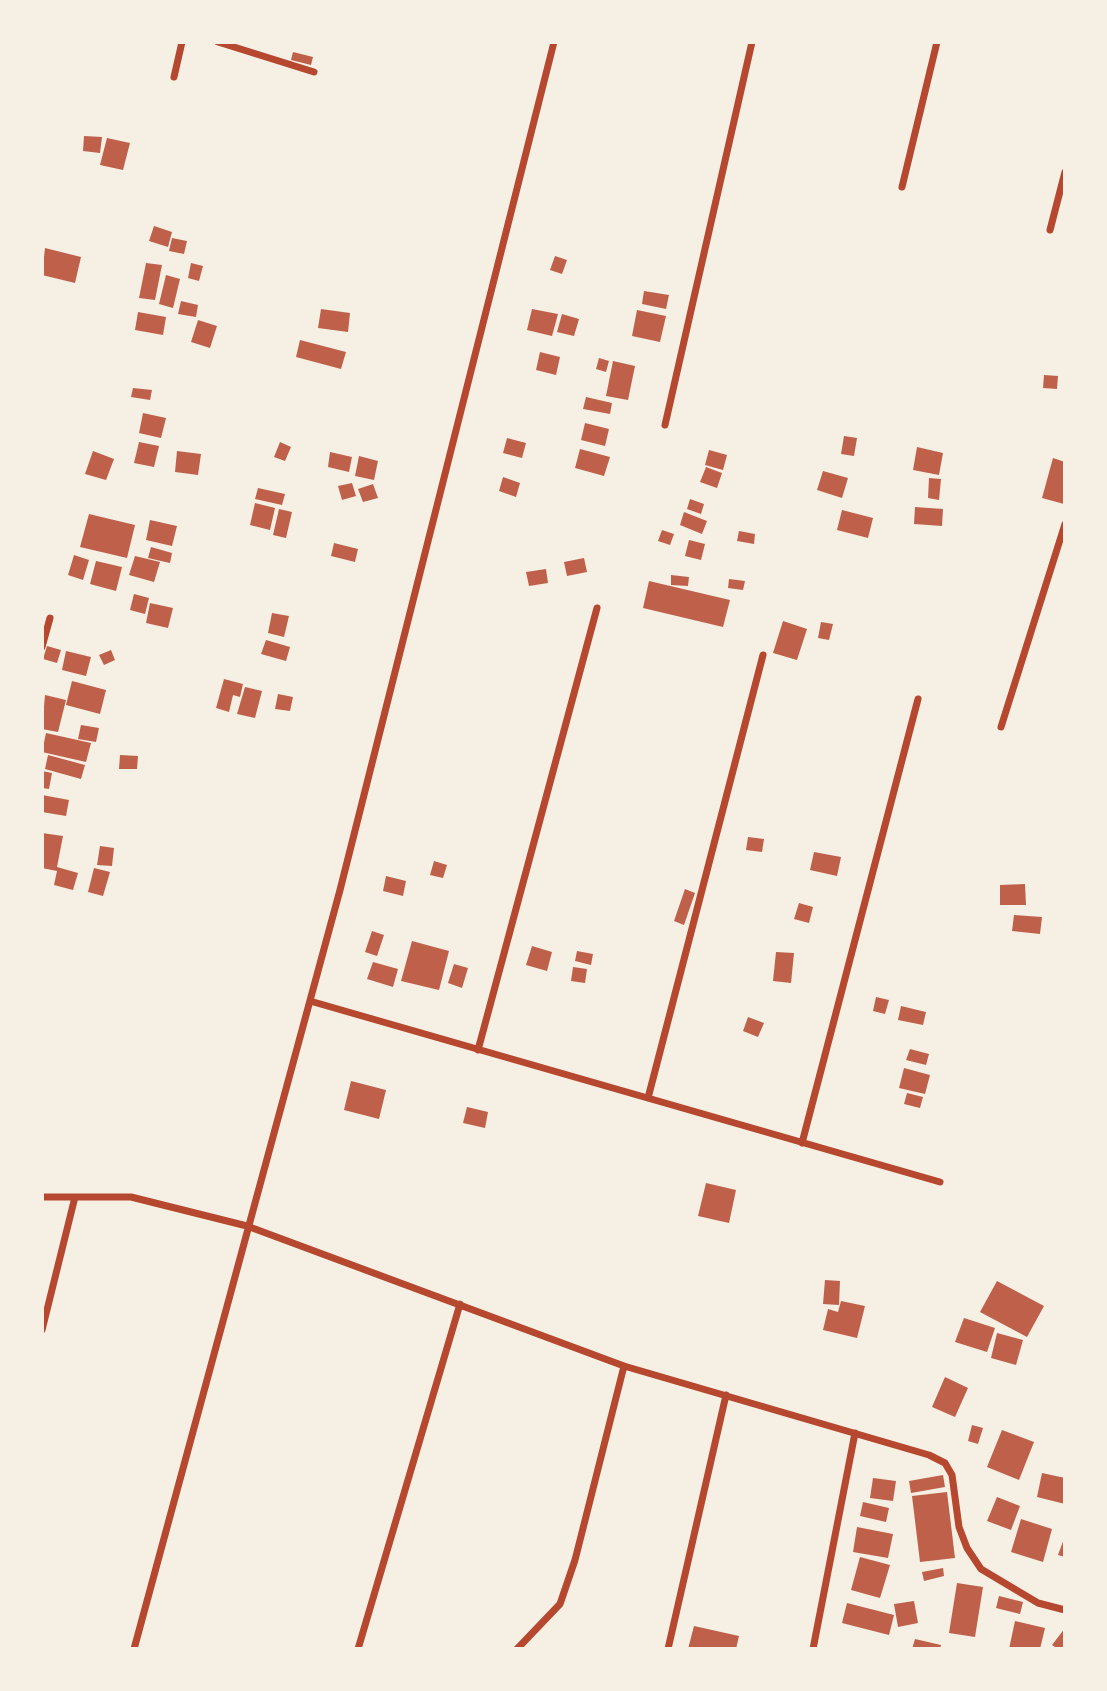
<!DOCTYPE html>
<style>
body{margin:0}
#map{position:relative;width:1107px;height:1691px;overflow:hidden;background:#f6efe4;font-family:Lato,sans-serif}
canvas{display:block}
.frame{position:absolute;inset:0;border:44px solid #f6efe4;pointer-events:none}
</style>
<div id="map">
<canvas width="1107" height="1691"></canvas>
<div class="frame"></div>
</div>
<script>
const g = document.querySelector('canvas').getContext('2d');
g.lineJoin = 'round';
function fill(path, color) { g.fillStyle = color; g.fill(path, 'evenodd'); }
const poly = rows => new Path2D(rows.map(r => 'M' + r).join(''));
function strokePath(path, color, width, dash) { g.strokeStyle = color; g.lineWidth = width; g.lineCap = dash ? 'butt' : 'round'; g.setLineDash(dash || []); g.stroke(path); }
fill(poly([
 [293,52,313,57,311,65,291,60],
 [84,136,102,137,100,153,83,151],
 [107,138,130,143,123,170,100,165],
 [154,226,172,232,168,247,149,241],
 [172,238,187,241,184,254,169,251],
 [45,248,81,257,75,283,42,275],
 [555,256,567,260,562,274,550,270],
 [146,263,162,265,155,300,139,298],
 [191,263,203,266,199,281,188,278],
 [166,275,180,279,173,308,159,304],
 [644,291,669,295,666,309,642,304],
 [181,301,198,305,196,317,178,314],
 [321,309,350,313,348,332,318,328],
 [532,309,558,314,552,336,527,330],
 [637,310,666,316,660,342,632,336],
 [138,312,166,317,163,335,135,330],
 [562,314,579,319,574,336,557,332],
 [198,320,217,326,210,348,191,342],
 [300,340,346,352,341,369,296,357],
 [540,352,560,357,556,375,536,370],
 [599,358,609,361,606,372,596,369],
 [613,361,635,366,628,400,606,396],
 [1044,375,1058,376,1057,389,1043,388],
 [133,388,152,390,150,400,131,397],
 [586,397,612,403,610,414,583,409],
 [143,413,166,418,161,438,139,433],
 [585,423,609,429,605,446,581,440],
 [844,436,857,438,854,456,841,454],
 [507,438,526,443,522,458,503,453],
 [139,442,159,446,154,467,134,463],
 [280,442,291,447,285,461,274,457],
 [917,447,943,453,939,475,913,470],
 [580,449,610,457,604,476,575,468],
 [709,450,727,455,723,470,705,465],
 [93,451,114,459,106,480,85,474],
 [177,451,201,454,198,475,175,472],
 [330,452,352,457,349,472,328,467],
 [359,456,378,461,374,480,355,476],
 [1053,458,1065,462,1064,504,1042,498],
 [706,467,722,473,717,488,700,482],
 [823,471,848,478,842,498,817,490],
 [503,477,520,483,516,497,499,491],
 [929,478,941,479,939,500,928,498],
 [352,483,356,496,342,500,338,486],
 [373,484,378,498,363,502,358,489],
 [258,488,285,494,282,505,255,499],
 [690,499,704,504,701,514,687,509],
 [255,503,275,508,270,530,250,525],
 [915,507,943,509,942,526,914,524],
 [279,509,292,512,286,538,273,535],
 [842,510,873,518,868,538,837,530],
 [684,512,707,521,702,534,680,525],
 [89,514,135,525,127,558,80,547],
 [150,520,177,526,172,546,146,540],
 [662,530,674,534,670,545,658,541],
 [739,531,755,534,754,544,737,541],
 [689,540,705,544,701,560,685,556],
 [334,543,358,549,355,562,331,556],
 [151,547,172,553,170,563,148,558],
 [74,555,89,560,83,580,68,575],
 [135,556,160,562,154,582,129,575],
 [584,558,587,572,567,576,564,562],
 [96,561,122,567,116,591,90,584],
 [546,569,548,583,529,586,526,572],
 [671,575,689,577,688,586,671,585],
 [729,579,745,581,743,590,728,588],
 [649,581,730,600,723,627,643,608],
 [134,594,149,598,145,614,130,610],
 [150,603,173,608,168,628,146,623],
 [272,613,289,616,284,637,268,633],
 [783,621,807,629,797,660,773,653],
 [821,622,833,624,829,640,818,638],
 [266,640,290,647,286,661,261,654],
 [47,646,61,650,57,663,43,659],
 [111,650,115,660,104,665,99,655],
 [66,651,91,657,86,676,62,670],
 [224,679,243,684,240,697,233,695,229,712,216,708],
 [72,681,106,690,100,714,66,705],
 [245,687,262,691,255,718,237,714],
 [278,694,293,697,290,711,275,709],
 [45,695,66,700,58,732,42,729],
 [81,725,99,728,96,742,78,739],
 [46,733,91,743,86,762,42,752],
 [48,755,85,765,81,779,45,769],
 [120,755,138,756,137,769,119,769],
 [42,771,52,773,49,789,42,788],
 [42,795,69,800,66,816,42,812],
 [42,833,63,836,57,867,78,873,73,890,54,885,57,871,42,868],
 [748,837,764,839,762,852,746,850],
 [100,846,114,848,112,866,97,865],
 [814,852,841,857,837,876,810,870],
 [434,861,447,865,443,878,430,875],
 [94,868,110,872,103,896,88,892],
 [386,876,406,881,403,896,383,891],
 [1025,884,1026,905,1000,905,1000,885],
 [685,889,695,893,684,925,674,921],
 [799,903,813,907,809,923,794,919],
 [1014,915,1042,917,1040,934,1012,931],
 [372,931,384,935,377,956,365,952],
 [412,941,449,951,439,990,401,981],
 [532,946,552,952,547,971,526,965],
 [577,951,593,954,591,965,575,961],
 [776,952,794,953,791,983,773,981],
 [373,962,398,969,393,987,367,979],
 [454,964,468,968,462,988,448,983],
 [573,967,587,969,585,983,571,981],
 [876,997,889,1000,885,1014,873,1011],
 [901,1006,926,1012,923,1025,898,1020],
 [748,1017,764,1023,758,1037,743,1031],
 [910,1049,929,1054,926,1065,906,1060],
 [904,1068,930,1075,925,1094,899,1088],
 [351,1081,386,1090,379,1119,344,1110],
 [907,1093,923,1097,920,1108,904,1104],
 [467,1107,488,1112,485,1128,463,1123],
 [706,1183,736,1190,729,1223,698,1216],
 [825,1280,840,1281,839,1305,823,1304],
 [997,1281,1044,1306,1027,1337,980,1312],
 [841,1301,865,1306,857,1338,823,1330,828,1309,838,1312],
 [964,1318,995,1328,987,1352,955,1342],
 [997,1333,1023,1340,1016,1365,991,1358],
 [945,1377,968,1388,955,1417,932,1407],
 [972,1425,983,1428,978,1444,968,1441],
 [1002,1430,1034,1442,1019,1480,987,1467],
 [1042,1473,1065,1478,1065,1504,1037,1497],
 [943,1475,945,1487,911,1493,909,1481],
 [873,1478,896,1481,893,1501,870,1498],
 [947,1492,955,1558,920,1562,912,1496],
 [997,1497,1020,1506,1011,1530,987,1521],
 [863,1502,889,1508,886,1522,860,1516],
 [1021,1519,1052,1529,1043,1562,1011,1552],
 [857,1527,893,1534,888,1558,853,1552],
 [1065,1536,1065,1557,1058,1555],
 [860,1557,890,1565,880,1598,851,1590],
 [943,1568,944,1576,924,1581,922,1572],
 [957,1583,983,1587,975,1637,949,1633],
 [999,1596,1023,1602,1020,1614,996,1608],
 [914,1601,918,1623,898,1627,894,1604],
 [847,1603,894,1615,889,1635,842,1623],
 [1015,1621,1045,1628,1040,1649,1009,1649],
 [694,1626,739,1636,736,1649,688,1649],
 [1065,1628,1065,1649,1058,1649,1052,1645],
 [915,1639,941,1645,940,1649,912,1649]
]), '#bf614a');
strokePath(poly([
 [218,42,314,72],
 [174,77,182,42],
 [902,187,937,42],
 [1050,230,1065,172],
 [665,425,752,42],
 [42,647,50,618],
 [1001,727,1065,524],
 [310,1001,940,1182],
 [478,1050,597,608],
 [648,1098,763,655],
 [802,1143,918,699],
 [42,1197,131,1197,247,1226,624,1366,929,1455,945,1463,952,1475,959,1527,967,1548,981,1569,1038,1603,1065,1610],
 [42,1330,75,1197],
 [134,1649,340,890,554,42],
 [358,1649,460,1304],
 [517,1649,560,1604,575,1560,624,1366],
 [668,1649,726,1395],
 [813,1649,855,1433]
]), '#b5482f', 7);
</script>
